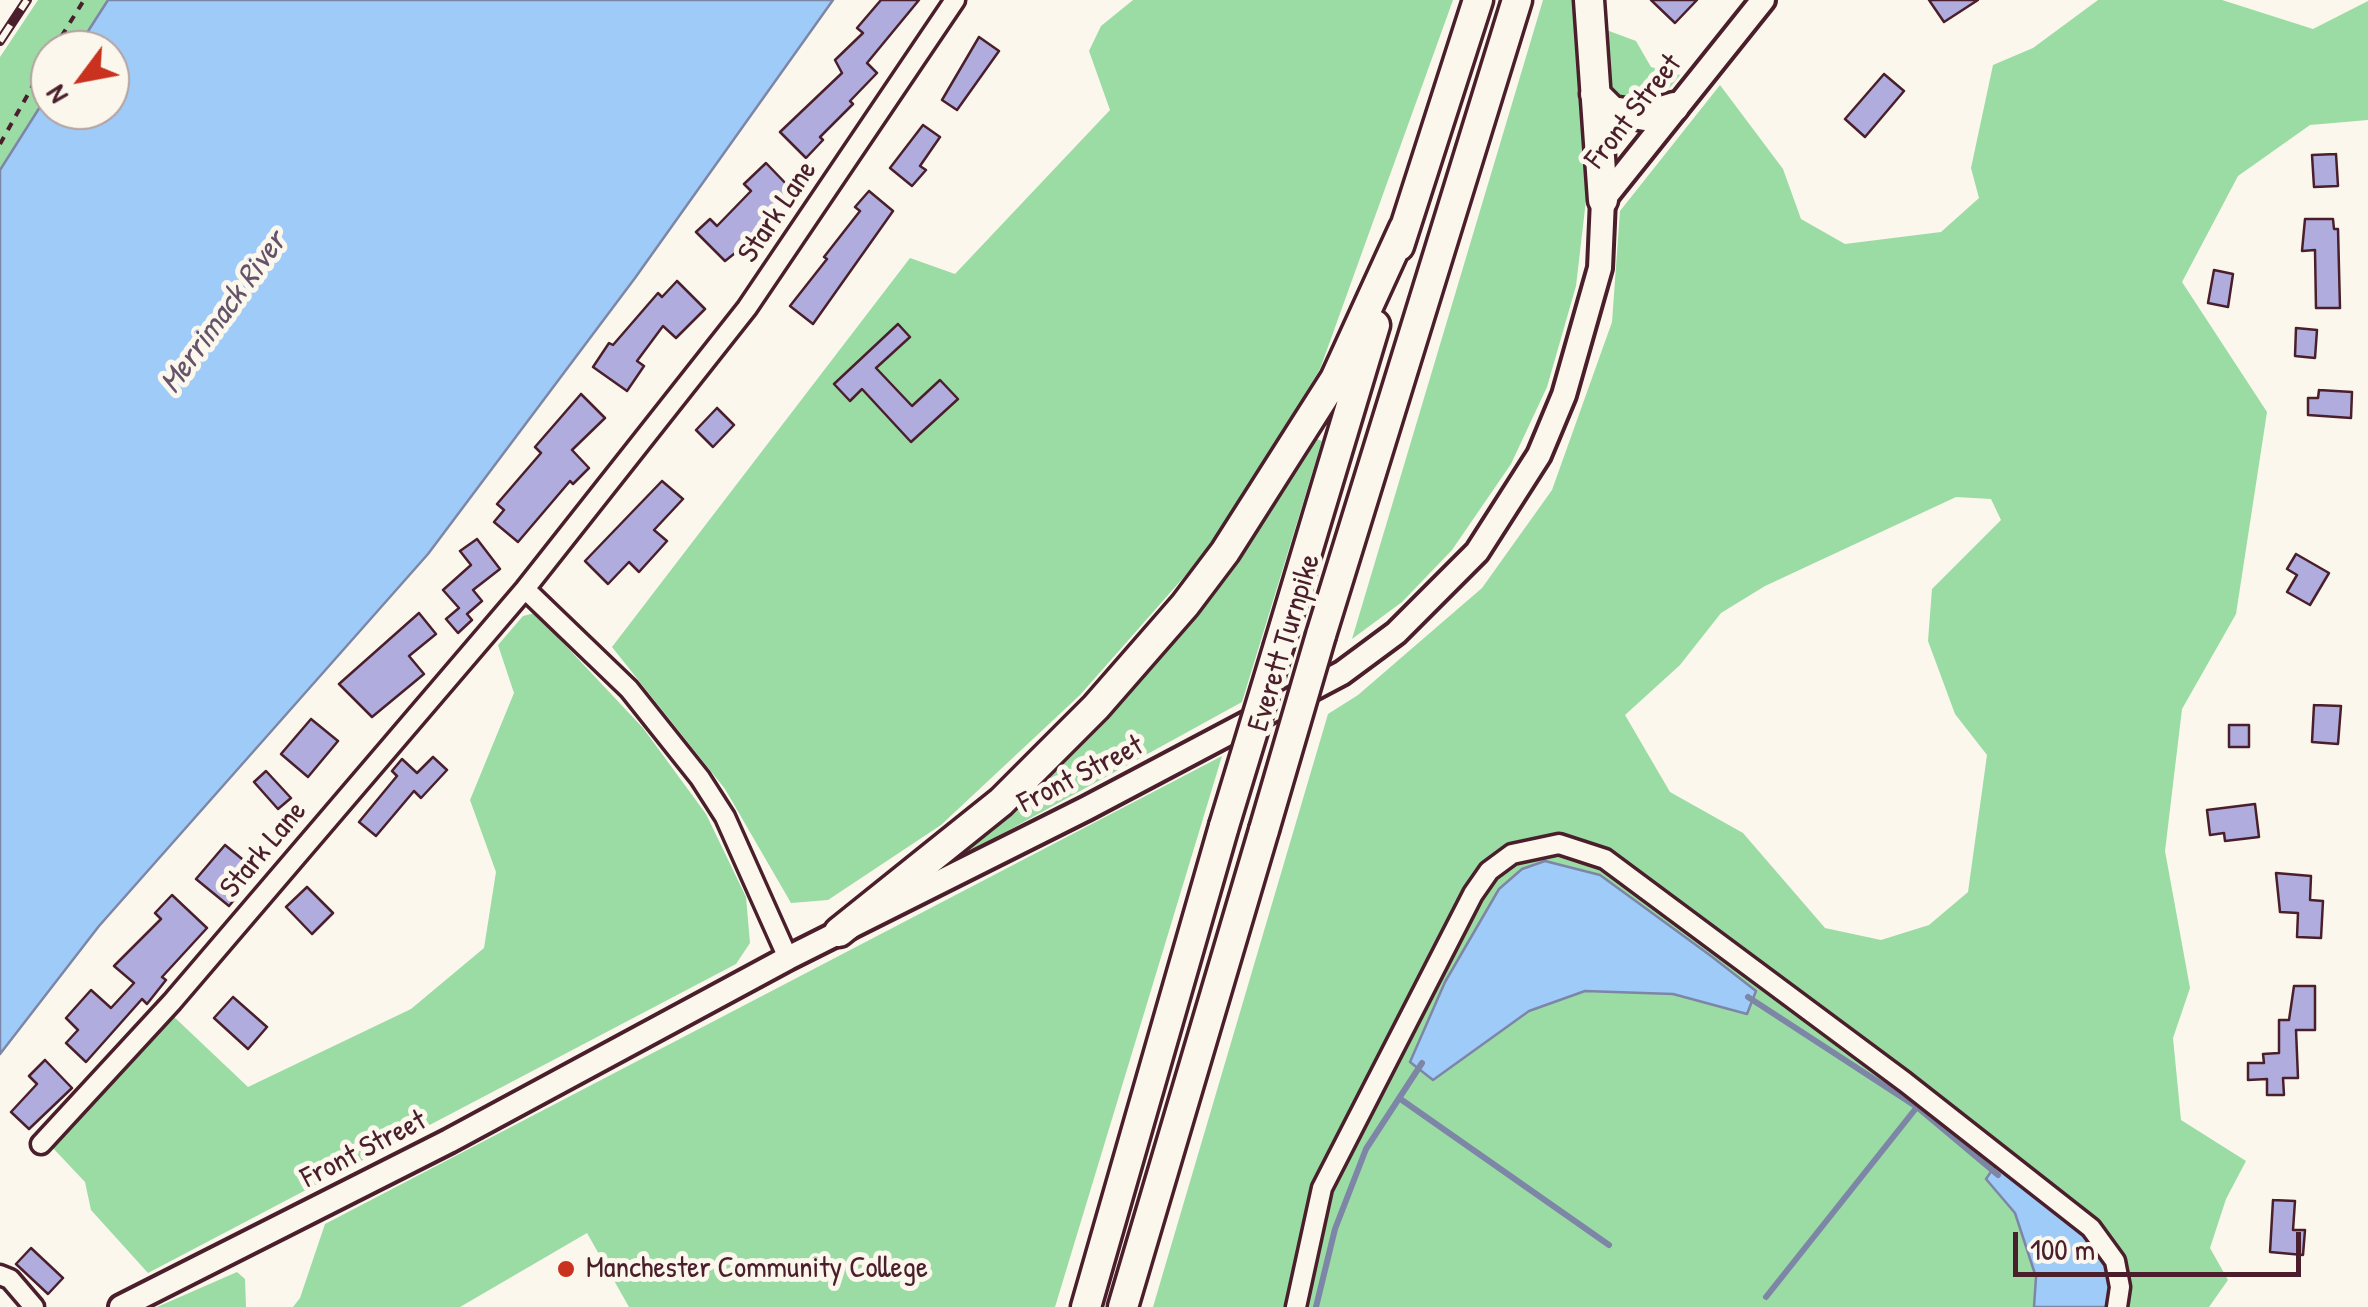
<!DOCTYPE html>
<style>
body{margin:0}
#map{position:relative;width:2368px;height:1307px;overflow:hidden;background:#fbf7ec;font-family:"Patrick Hand",sans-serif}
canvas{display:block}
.north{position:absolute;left:30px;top:30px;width:100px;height:100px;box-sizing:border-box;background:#fbf7ec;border:2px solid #b4a19f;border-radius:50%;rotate:238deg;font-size:28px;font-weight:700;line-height:40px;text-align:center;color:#4a1f2b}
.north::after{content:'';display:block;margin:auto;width:35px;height:45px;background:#c8321e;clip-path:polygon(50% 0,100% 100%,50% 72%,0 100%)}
.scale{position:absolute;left:2013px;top:1232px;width:288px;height:45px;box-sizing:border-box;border:5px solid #4a1f2b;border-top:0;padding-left:12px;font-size:30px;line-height:35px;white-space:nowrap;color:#4a1f2b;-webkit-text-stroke:8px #fbf7ec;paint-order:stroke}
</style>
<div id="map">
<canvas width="2368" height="1307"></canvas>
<div class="north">N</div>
<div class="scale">100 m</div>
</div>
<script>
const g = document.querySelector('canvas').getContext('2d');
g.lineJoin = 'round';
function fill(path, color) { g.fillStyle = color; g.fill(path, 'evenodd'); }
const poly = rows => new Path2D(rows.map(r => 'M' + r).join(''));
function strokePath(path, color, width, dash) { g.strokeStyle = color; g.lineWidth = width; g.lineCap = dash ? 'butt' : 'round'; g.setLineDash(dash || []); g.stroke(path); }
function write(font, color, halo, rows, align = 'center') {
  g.font = font + ' "Patrick Hand",sans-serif'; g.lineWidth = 10; g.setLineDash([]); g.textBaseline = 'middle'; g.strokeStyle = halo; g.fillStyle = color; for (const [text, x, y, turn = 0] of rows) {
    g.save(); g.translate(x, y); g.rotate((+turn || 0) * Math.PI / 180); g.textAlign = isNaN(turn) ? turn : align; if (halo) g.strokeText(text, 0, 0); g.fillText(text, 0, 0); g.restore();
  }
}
fill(poly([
 [38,0,108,0,76,50,50,50,50,91,0,170,0,57],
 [1133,0,1453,0,1320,369,1213,544,1080,695,941,825,828,900,791,903,725,789,612,647,910,258,955,274,1110,110,1089,51,1101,26],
 [1543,0,1573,0,1586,200,1576,286,1547,387,1511,464,1452,550,1402,602,1352,639],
 [2098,0,2222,0,2313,29,2368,1,2368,120,2310,125,2238,176,2182,282,2267,412,2236,614,2182,709,2165,851,2190,988,2173,1038,2181,1120,2246,1161,2226,1199,2210,1248,2228,1280,2209,1307,1153,1307,1328,714,1358,695,1482,588,1552,490,1612,322,1620,211,1720,85,1783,169,1801,219,1845,244,1941,232,1979,198,1971,168,1993,65,2033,48],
 [1956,497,1991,499,2001,520,1932,589,1928,641,1955,714,1987,755,1968,892,1929,925,1881,940,1825,928,1743,833,1670,792,1625,715,1680,665,1721,613,1765,586],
 [1601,28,1636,41,1651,67,1680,75,1659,101,1639,106,1615,96,1602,78],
 [1312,437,1322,441,1242,702,940,868,1085,737,1174,641,1251,537],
 [535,613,643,728,706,814,746,897,750,943,736,964,148,1273,91,1210,85,1182,51,1146,171,1014,248,1087,411,1009,484,948,496,872,470,800,514,693,498,645,523,616],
 [1222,756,1055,1307,629,1307,587,1233,460,1307,293,1307,300,1298,325,1224],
 [237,1272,245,1279,246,1307,157,1307]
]), '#9bdba4');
const water = poly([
 [108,0,833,0,635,278,428,554,99,926,0,1054,0,170,50,91,50,110,110,110,110,50,76,50,108,0],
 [1545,861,1600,875,1711,956,1756,991,1747,1014,1673,994,1585,991,1529,1011,1433,1080,1410,1062,1445,982,1499,889,1522,869,1545,861],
 [1997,1163,2080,1227,2105,1259,2111,1286,2109,1307,2034,1307,2036,1277,2015,1213,1986,1179,1997,1163]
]);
fill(water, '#9fcbf9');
strokePath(water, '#7d86a7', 2.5);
strokePath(poly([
 [1748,997,1917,1107,1998,1175],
 [1399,1098,1609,1245],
 [1766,1297,1917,1107],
 [1316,1307,1335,1229,1366,1149,1422,1063]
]), '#7d86a7', 6);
const building = poly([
 [881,0,919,0,867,63,877,73,850,101,853,104,820,137,823,140,806,158,780,132,842,73,835,60,863,33,857,28,881,0],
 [1651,0,1697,0,1675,23,1651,0],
 [1929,0,1978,0,1944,22,1929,0],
 [979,37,999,51,957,110,942,100,979,37],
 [1884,74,1904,91,1865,137,1845,119,1884,74],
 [923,125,940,137,920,166,926,170,912,186,890,168,923,125],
 [2336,154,2338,186,2314,187,2312,155,2336,154],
 [766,163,792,190,758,225,763,231,725,261,696,232,710,219,717,226,751,191,744,184,766,163],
 [869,191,893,211,813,324,790,306,827,259,824,257,860,211,855,207,869,191],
 [2305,219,2333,219,2334,229,2338,229,2340,308,2316,308,2315,250,2302,251,2305,219],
 [2214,270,2233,274,2228,307,2208,303,2214,270],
 [677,281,705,309,676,338,663,326,637,361,644,366,627,391,593,367,609,343,613,345,658,293,662,297,677,281],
 [898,324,910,337,876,368,912,406,940,380,958,399,911,442,862,389,850,401,834,384,898,324],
 [2296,328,2317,330,2315,358,2295,356,2296,328],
 [2319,390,2352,392,2351,418,2308,415,2308,398,2318,398,2319,390],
 [581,394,605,418,572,450,589,468,573,484,570,481,518,542,494,522,504,510,497,504,541,453,535,447,581,394],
 [717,408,734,425,713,447,696,430,717,408],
 [662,481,683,499,654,530,667,541,639,572,629,562,608,584,585,561,662,481],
 [477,539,500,569,473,590,482,601,467,614,472,620,458,633,446,619,459,608,443,590,471,565,460,551,477,539],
 [2296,554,2329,573,2310,605,2287,592,2297,575,2287,569,2296,554],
 [419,613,436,634,409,656,424,674,372,717,339,684,419,613],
 [2314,705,2341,706,2338,744,2312,742,2314,705],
 [311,719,338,741,308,777,281,754,311,719],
 [2229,725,2249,725,2249,747,2229,747,2229,725],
 [433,757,447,770,421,798,414,791,376,836,359,822,397,776,392,771,402,759,417,773,433,757],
 [266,771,291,798,278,809,254,782,266,771],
 [2255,804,2259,837,2225,841,2224,833,2210,835,2207,810,2255,804],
 [225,845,252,867,242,878,248,883,229,906,196,879,225,845],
 [2276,873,2311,876,2310,900,2323,901,2321,938,2297,937,2298,913,2280,912,2276,873],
 [307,887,333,913,312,934,286,907,307,887],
 [172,895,207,928,162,977,166,980,147,1004,142,999,86,1062,66,1043,78,1030,66,1018,91,990,111,1008,134,983,114,966,161,919,155,913,172,895],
 [2294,986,2315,986,2315,1030,2296,1030,2298,1078,2283,1078,2284,1095,2267,1095,2267,1079,2248,1080,2248,1063,2264,1063,2263,1054,2279,1053,2279,1020,2289,1020,2294,986],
 [233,997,267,1027,248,1049,214,1018,233,997],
 [45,1060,72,1088,29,1129,11,1112,37,1084,29,1076,45,1060],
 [2273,1200,2295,1201,2293,1230,2305,1230,2303,1255,2270,1252,2273,1200],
 [31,1248,63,1278,48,1294,16,1264,31,1248]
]);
fill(building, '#b0adde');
strokePath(building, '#4a1f2b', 2.5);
const minor = poly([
 [525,589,629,689,700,778,725,817,788,958],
 [41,1144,172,1002,525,589,747,308,955,0],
 [0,1275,10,1279,34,1307],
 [1296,1307,1322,1188,1473,894,1489,871,1512,854,1559,844,1605,859,1905,1082,2091,1228,2115,1261,2120,1287,2117,1307]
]);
const major = poly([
 [121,1307,449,1141,788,958,1087,808,1342,673,1396,633,1477,552,1539,455,1564,395,1600,268,1603,200,1763,0]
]);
const highway = poly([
 [1589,0,1603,200],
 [1595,94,1612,111,1645,116,1674,107],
 [1399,246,1478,0],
 [1321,635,1517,0],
 [1279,645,1375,325],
 [839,932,1001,802,1096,707,1185,605,1225,552,1335,379,1404,228],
 [1086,1307,1224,826],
 [1123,1307,1264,830]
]);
strokePath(minor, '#4a1f2b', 25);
strokePath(major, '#4a1f2b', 30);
strokePath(highway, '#4a1f2b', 35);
strokePath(poly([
 [53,50,84,0],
 [0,144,50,55]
]), '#4a1f2b', 4, [8, 8]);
strokePath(minor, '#fbf7ec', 18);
strokePath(major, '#fbf7ec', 22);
strokePath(highway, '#fbf7ec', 28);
const rail = poly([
 [0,41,27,0]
]);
strokePath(rail, '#4a1f2b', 10);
strokePath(rail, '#fbf7ec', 6, [19]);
const highwayBridge = poly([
 [1224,826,1279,645],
 [1264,830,1321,635]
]);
strokePath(highwayBridge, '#4a1f2b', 35, []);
strokePath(highwayBridge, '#fbf7ec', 28);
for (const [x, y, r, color] of [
 [566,1269,10,"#c8321e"]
]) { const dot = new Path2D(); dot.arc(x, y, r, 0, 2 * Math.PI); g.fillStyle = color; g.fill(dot); strokePath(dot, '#fbf7ec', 4); }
write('30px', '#4a1f2b', '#fbf7ec', [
 ["Front Street",1634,112,-52],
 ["Stark Lane",778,212,-56],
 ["Everett Turnpike",1285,643,-73],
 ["Front Street",1081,775,-27],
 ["Stark Lane",264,850,-50],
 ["Front Street",364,1150,-27]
]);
write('30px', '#4a1f2b', '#fbf7ec', [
 ["Manchester Community College",586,1269]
], 'left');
write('italic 32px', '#645369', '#fbf7ec', [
 ["Merrimack River",224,313,-54]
]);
</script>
